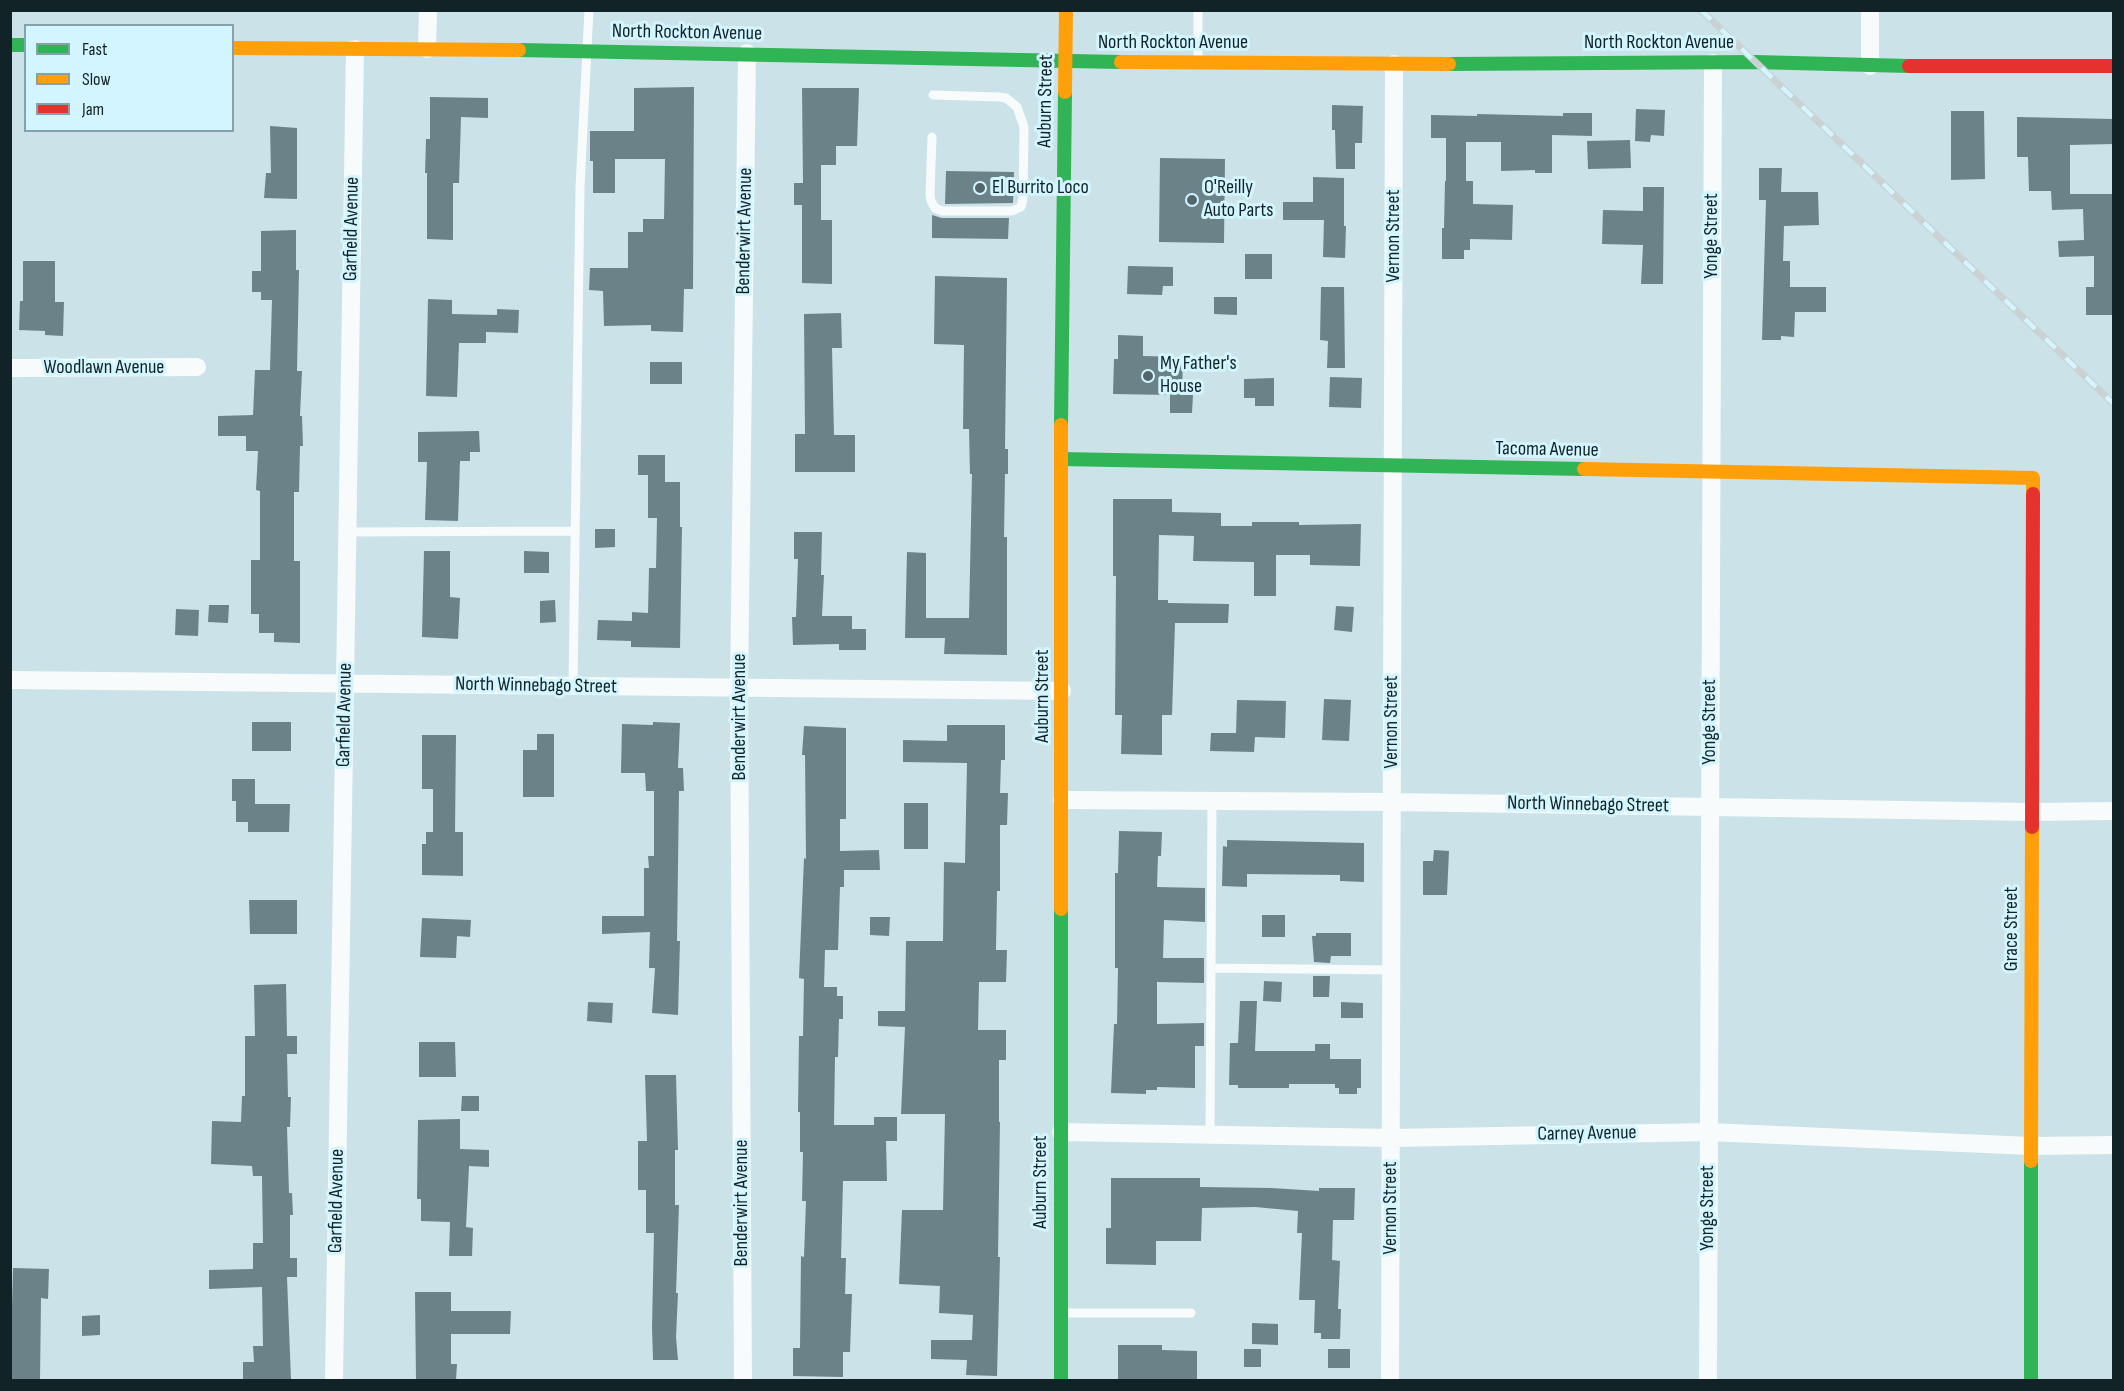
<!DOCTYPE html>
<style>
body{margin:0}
#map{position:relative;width:2124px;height:1391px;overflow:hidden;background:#cbe2e8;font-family:"Sofia Sans Condensed",sans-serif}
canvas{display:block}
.frame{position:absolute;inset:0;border:12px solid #122327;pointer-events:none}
.legend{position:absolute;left:24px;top:24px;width:210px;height:108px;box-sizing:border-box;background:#d3f5ff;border:2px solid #86a1a9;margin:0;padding:8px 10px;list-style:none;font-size:18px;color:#122327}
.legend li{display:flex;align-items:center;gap:12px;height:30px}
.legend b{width:30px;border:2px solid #86a1a9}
</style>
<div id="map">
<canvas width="2124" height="1391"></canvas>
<div class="frame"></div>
<ul class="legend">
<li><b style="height:8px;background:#30b455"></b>Fast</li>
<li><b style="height:8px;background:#ff9f0a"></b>Slow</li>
<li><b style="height:8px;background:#e5322d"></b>Jam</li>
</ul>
</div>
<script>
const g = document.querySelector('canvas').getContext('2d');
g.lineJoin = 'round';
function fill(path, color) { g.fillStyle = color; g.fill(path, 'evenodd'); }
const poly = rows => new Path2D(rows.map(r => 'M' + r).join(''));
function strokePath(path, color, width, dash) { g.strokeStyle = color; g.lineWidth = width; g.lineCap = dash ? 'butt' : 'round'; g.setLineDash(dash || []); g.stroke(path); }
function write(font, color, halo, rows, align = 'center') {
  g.font = font + ' "Sofia Sans Condensed",sans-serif'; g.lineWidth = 6; g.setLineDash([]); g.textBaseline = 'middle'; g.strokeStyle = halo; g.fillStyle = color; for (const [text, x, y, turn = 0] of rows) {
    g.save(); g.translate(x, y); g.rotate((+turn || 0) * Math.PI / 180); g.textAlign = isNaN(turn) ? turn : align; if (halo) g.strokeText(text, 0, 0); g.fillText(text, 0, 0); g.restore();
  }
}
fill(poly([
 [694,87,693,289,684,289,683,332,651,331,651,325,604,326,603,291,589,290,590,268,628,268,628,232,643,232,643,219,664,219,665,159,615,159,615,193,593,193,593,161,590,161,590,131,634,131,634,88],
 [802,88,859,88,857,146,836,146,836,165,821,165,821,220,832,220,832,284,802,283,802,205,794,205,794,183,803,183],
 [430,97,488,98,488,118,461,117,459,183,453,183,453,240,427,239,427,173,425,173,426,139,430,139],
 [1332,105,1363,106,1362,143,1355,143,1355,169,1336,169,1335,130,1332,130],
 [1636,109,1665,110,1664,136,1651,135,1650,142,1635,141],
 [1951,111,1984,111,1985,179,1951,180],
 [1563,113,1592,113,1592,136,1552,135,1552,173,1535,173,1535,170,1501,171,1501,142,1466,142,1466,181,1473,181,1473,204,1513,205,1512,240,1470,239,1470,250,1464,250,1464,259,1442,259,1442,228,1444,228,1445,181,1446,181,1446,138,1431,138,1431,115,1477,116,1477,114,1563,116],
 [2017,117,2114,119,2114,144,2070,145,2070,194,2114,194,2114,315,2086,315,2086,287,2094,287,2094,256,2059,257,2058,241,2084,240,2083,209,2052,210,2051,191,2029,191,2028,157,2017,157],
 [270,126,297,128,297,199,264,198,266,173,271,173],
 [1630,140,1631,168,1588,169,1587,141],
 [1160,158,1225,159,1224,243,1159,242],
 [1759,168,1782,168,1781,192,1818,192,1819,225,1784,226,1783,261,1790,261,1790,287,1826,287,1826,312,1795,312,1794,337,1781,336,1781,340,1762,340,1766,200,1759,200],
 [946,171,1014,172,1013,203,945,204],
 [1313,177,1344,178,1344,226,1346,226,1345,258,1323,257,1324,220,1283,220,1283,202,1313,202],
 [1643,187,1664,187,1663,284,1641,284,1643,245,1602,244,1603,210,1643,211],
 [932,215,942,218,1009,218,1008,239,932,238],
 [296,230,296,270,299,270,297,371,302,371,300,416,302,416,303,446,300,446,299,492,294,492,294,561,300,561,300,643,274,642,274,633,259,633,259,614,251,614,251,560,260,560,260,491,256,490,258,451,246,451,246,436,218,436,218,416,253,415,255,370,270,370,272,300,261,300,261,292,252,292,252,271,261,271,261,231],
 [1245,254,1272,254,1272,279,1245,279],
 [23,261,55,261,55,302,64,302,63,336,45,335,45,331,19,330,20,301,23,301],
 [1128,266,1173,267,1173,286,1163,286,1162,295,1127,294],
 [935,276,1007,278,1005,449,1008,449,1008,474,1005,474,1004,537,1007,537,1007,655,944,654,945,638,905,638,907,552,926,553,926,618,969,618,972,474,970,474,969,429,963,429,964,345,934,344],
 [1321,287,1344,287,1345,368,1327,368,1328,341,1320,340],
 [1214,297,1237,297,1237,315,1214,314],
 [428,299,452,300,452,314,497,315,497,309,519,310,518,333,486,332,486,343,459,343,457,397,426,396],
 [841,313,842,348,832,348,834,435,855,435,855,472,795,472,795,434,805,434,804,314],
 [1118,335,1143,336,1143,356,1183,357,1182,395,1193,395,1192,413,1170,413,1170,395,1113,394,1114,359,1118,359],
 [650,362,682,362,682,384,650,384],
 [1330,377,1362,378,1361,408,1329,407],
 [1274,378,1274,406,1255,406,1255,398,1244,398,1244,379],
 [479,431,480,452,470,452,470,461,460,461,458,521,425,520,427,462,418,462,418,432],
 [638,455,665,455,665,482,680,482,680,527,682,527,680,648,631,647,631,641,597,640,598,620,632,621,632,612,648,613,649,568,656,568,657,518,648,518,648,475,638,475],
 [1113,499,1172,499,1172,512,1221,513,1221,526,1252,526,1252,522,1299,522,1299,525,1361,524,1360,566,1310,565,1310,555,1276,555,1276,596,1254,596,1254,562,1193,561,1194,536,1159,535,1158,600,1168,600,1168,603,1229,604,1228,623,1175,623,1172,715,1162,715,1162,755,1121,754,1122,715,1115,715,1116,576,1113,576],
 [595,529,615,529,615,547,595,548],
 [794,532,822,532,821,575,824,575,822,616,852,616,852,629,866,629,866,650,839,650,839,644,793,645,792,617,796,617,798,559,794,559],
 [424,551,450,551,450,597,460,598,458,639,422,637],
 [524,551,549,552,549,573,524,573],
 [555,600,556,622,540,623,540,601],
 [209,605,229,605,228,623,208,622],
 [1336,606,1354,607,1352,632,1334,630],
 [176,609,199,610,198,636,175,635],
 [1324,699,1351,700,1349,741,1322,740],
 [1237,700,1286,701,1285,738,1255,737,1254,752,1210,751,1211,733,1236,733],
 [252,722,291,722,291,751,252,751],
 [653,722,680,723,678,768,683,768,684,791,679,791,677,941,680,941,678,1015,652,1013,655,968,649,968,650,932,602,934,602,916,644,916,644,868,649,868,648,856,654,856,654,791,646,791,645,773,621,773,622,724,653,725],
 [947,725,1005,725,1005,760,1001,760,1000,793,1008,793,1007,825,1000,825,1000,891,997,891,996,950,1007,950,1006,982,979,982,978,1030,1006,1030,1006,1060,999,1060,999,1122,1000,1122,998,1257,1000,1257,997,1376,966,1375,967,1360,931,1359,931,1340,972,1340,973,1315,939,1313,940,1286,899,1284,902,1210,943,1210,945,1114,901,1114,905,1027,878,1026,878,1011,905,1011,906,941,943,941,944,862,965,863,967,763,903,762,903,740,947,741],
 [804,726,846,728,846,819,840,819,840,851,879,850,880,870,844,870,844,887,840,887,838,950,825,950,824,987,837,987,837,996,843,996,843,1019,839,1019,838,1057,835,1057,834,1125,874,1125,874,1117,897,1117,897,1141,886,1141,887,1181,843,1181,841,1258,846,1258,845,1294,852,1294,850,1352,843,1352,843,1377,793,1376,793,1348,800,1348,801,1256,804,1257,806,1201,802,1201,803,1152,800,1152,800,1112,798,1112,799,1036,803,1036,804,979,799,978,804,858,806,859,805,755,802,755],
 [537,734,554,734,554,797,523,797,523,750,537,750],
 [422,735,456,735,455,832,463,832,463,876,422,875,422,844,426,844,426,832,433,832,433,789,422,789],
 [232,779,255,779,255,804,290,804,289,832,248,832,248,822,236,822,236,801,232,801],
 [904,803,928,803,928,849,904,849],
 [1119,831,1162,832,1161,856,1158,856,1157,887,1205,888,1205,922,1164,920,1163,958,1204,958,1204,983,1157,982,1157,1024,1204,1023,1204,1046,1195,1046,1195,1088,1157,1087,1157,1090,1146,1090,1146,1094,1111,1093,1114,1024,1117,1024,1118,968,1115,968,1115,873,1118,873],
 [1227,840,1364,843,1364,882,1340,881,1340,875,1247,874,1247,887,1222,886,1223,846,1227,847],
 [1434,850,1449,851,1447,895,1423,895,1423,861,1433,861],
 [249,900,297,900,297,934,250,934],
 [1262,915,1285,915,1285,937,1262,937],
 [870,917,890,917,889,936,870,935],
 [422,918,471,920,470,937,457,936,456,958,420,957],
 [1316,933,1351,933,1351,956,1331,956,1330,963,1314,962,1312,936,1316,936],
 [1313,976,1330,976,1329,997,1313,997],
 [1264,981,1282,982,1281,1002,1263,1001],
 [286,984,287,1036,297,1036,297,1054,287,1054,288,1097,291,1097,290,1127,287,1127,289,1193,292,1193,293,1215,290,1215,290,1258,297,1258,297,1277,287,1277,291,1380,243,1380,243,1362,254,1362,253,1346,263,1346,262,1287,209,1289,209,1270,253,1269,253,1243,263,1243,262,1176,253,1176,252,1166,211,1164,212,1121,241,1122,242,1096,245,1096,245,1036,255,1036,254,985],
 [1240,1001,1257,1001,1255,1051,1315,1051,1315,1044,1330,1044,1330,1059,1361,1059,1361,1088,1357,1088,1357,1094,1339,1094,1339,1088,1335,1088,1335,1084,1289,1084,1289,1088,1238,1088,1238,1085,1229,1085,1230,1043,1238,1043],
 [588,1002,613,1003,612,1023,587,1021],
 [1341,1002,1363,1003,1363,1018,1341,1018],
 [419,1042,455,1042,456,1077,419,1077],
 [645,1075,676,1075,678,1150,675,1150,675,1205,679,1205,676,1293,678,1293,676,1337,678,1360,653,1360,652,1327,654,1233,646,1233,646,1190,638,1190,638,1141,647,1141],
 [462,1096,479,1096,479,1111,461,1111],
 [460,1119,460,1149,489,1150,489,1167,469,1166,466,1227,473,1228,472,1256,449,1256,450,1222,421,1221,421,1199,417,1199,418,1120],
 [1111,1178,1200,1178,1200,1187,1272,1188,1319,1191,1319,1188,1355,1188,1354,1220,1333,1220,1332,1260,1340,1261,1338,1309,1341,1309,1340,1339,1321,1339,1321,1333,1314,1333,1315,1300,1299,1300,1302,1233,1297,1233,1298,1211,1255,1207,1202,1208,1201,1241,1156,1241,1156,1265,1106,1264,1106,1228,1111,1228],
 [13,1268,49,1269,48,1299,41,1298,40,1380,10,1380],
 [415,1292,451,1292,451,1311,511,1311,510,1334,451,1334,451,1364,457,1364,456,1380,416,1380],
 [100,1315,100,1335,82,1336,82,1316],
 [1252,1323,1278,1324,1278,1345,1252,1344],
 [1118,1345,1162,1345,1162,1350,1197,1351,1197,1380,1118,1380],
 [1244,1349,1261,1349,1261,1367,1244,1367],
 [1328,1349,1350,1349,1350,1368,1328,1368]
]), '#6b8388');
strokePath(poly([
 [1198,10,1198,60],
 [932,137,930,195,931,201,935,208,942,211,1012,211,1021,207,1023,199,1024,127,1017,107,1006,98,999,97,933,95],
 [1023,190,1063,191],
 [348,532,575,531],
 [573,687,580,187,589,10],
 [1211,968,1392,970],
 [1210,1135,1212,801],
 [1062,1313,1191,1313]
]), '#f7fbfc', 9);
strokePath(poly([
 [427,49,428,10],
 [1870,66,1870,10],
 [10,368,197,367],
 [10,680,1062,691],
 [1062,800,1392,802,2032,812,2114,811],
 [1061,1132,1391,1138,1709,1132,2031,1146,2114,1145],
 [334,1380,355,49],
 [743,1380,739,689,747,53],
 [1390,1380,1394,64],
 [1708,1380,1713,63]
]), '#f7fbfc', 18);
strokePath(poly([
 [10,45,26,45],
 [519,50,1121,62],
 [1449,64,1755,62,1909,66],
 [1061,425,1065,92],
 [1061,459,1584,469],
 [1061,909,1061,1380],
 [2031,1380,2031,1161]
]), '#30b455', 14);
strokePath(poly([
 [232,48,519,50],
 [1121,62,1449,64],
 [1065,92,1066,10],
 [1584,469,2033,478,2033,494],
 [1061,909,1061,425],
 [2031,1161,2032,827]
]), '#ff9f0a', 14);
strokePath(poly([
 [1909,66,2114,66],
 [2032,827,2033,494]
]), '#e5322d', 14);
const rail = poly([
 [1701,10,2114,404]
]);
strokePath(rail, '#cad2d4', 7);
strokePath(rail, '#d3f5ff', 4.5, [14]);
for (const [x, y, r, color] of [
 [980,188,6,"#53666b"],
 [1192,200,6,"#53666b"],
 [1148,376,6,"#53666b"]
]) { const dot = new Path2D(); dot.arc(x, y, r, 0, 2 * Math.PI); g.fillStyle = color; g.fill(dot); strokePath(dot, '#d3f5ff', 2); }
write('20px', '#122327', '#d3f5ff', [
 ["North Rockton Avenue",687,33,1],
 ["North Rockton Avenue",1173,43],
 ["North Rockton Avenue",1659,43],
 ["Auburn Street",1046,101,-89],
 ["Garfield Avenue",352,229,-89],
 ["Benderwirt Avenue",745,231,-89],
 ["Vernon Street",1394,236,-90],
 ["Yonge Street",1712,236,-90],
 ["Woodlawn Avenue",104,368],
 ["Tacoma Avenue",1547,450,1],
 ["North Winnebago Street",536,686,1],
 ["Auburn Street",1043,696,-90],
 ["Garfield Avenue",345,715,-89],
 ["Benderwirt Avenue",740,717,-90],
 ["Vernon Street",1392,722,-90],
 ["Yonge Street",1710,722,-90],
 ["North Winnebago Street",1588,805,1],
 ["Grace Street",2012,929,-90],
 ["Carney Avenue",1587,1134,-1],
 ["Auburn Street",1041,1182,-90],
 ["Garfield Avenue",337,1201,-89],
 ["Benderwirt Avenue",742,1203,-90],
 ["Vernon Street",1391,1208,-90],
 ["Yonge Street",1708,1208,-90]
]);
write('20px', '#122327', '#d3f5ff', [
 ["El Burrito Loco",992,188],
 ["O'Reilly",1204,188],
 ["Auto Parts",1204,211],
 ["My Father's",1160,364],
 ["House",1160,387]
], 'left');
</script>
